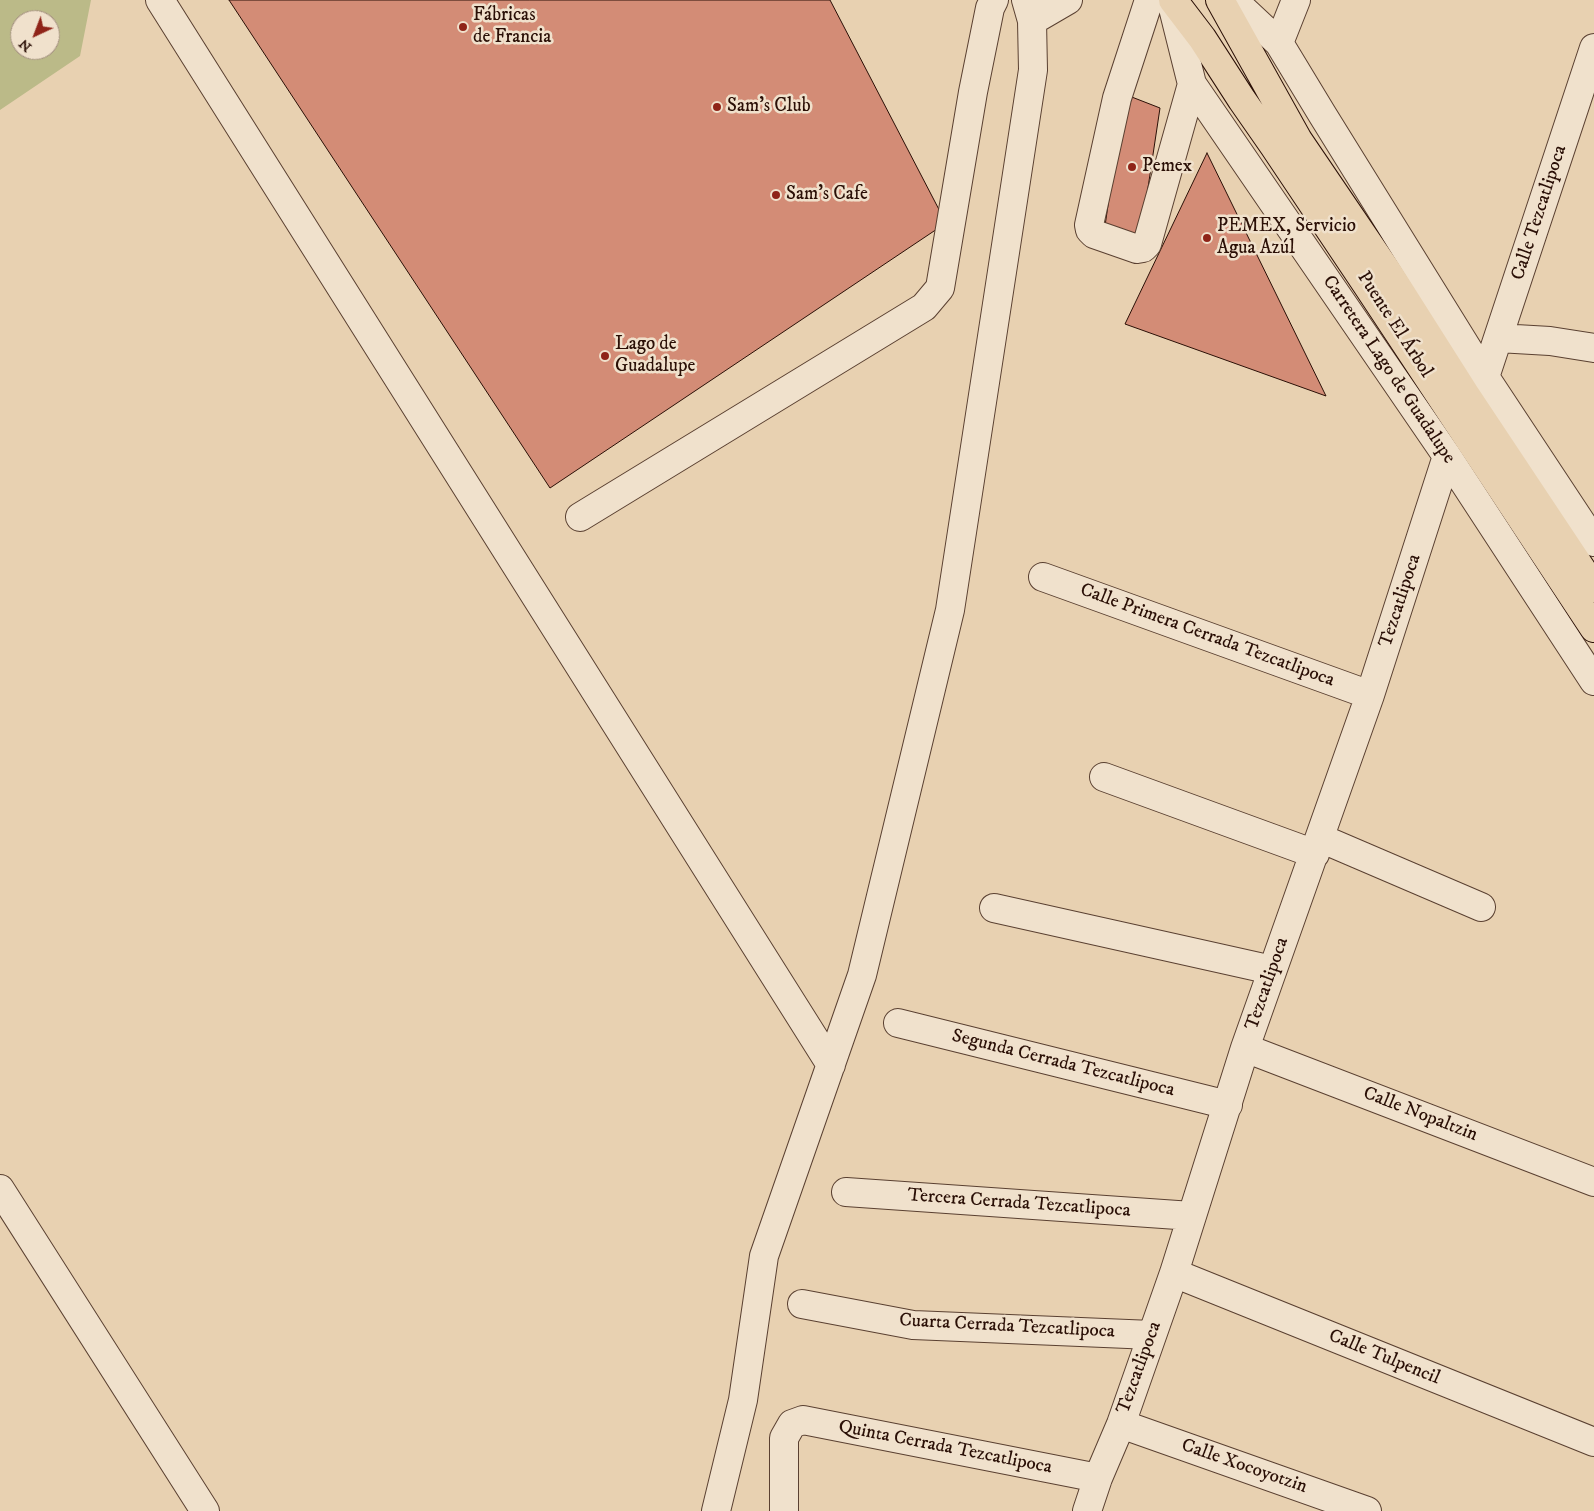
<!DOCTYPE html>
<meta charset="utf-8">
<style>
body{margin:0}
#map{position:relative;width:1594px;height:1511px;overflow:hidden;background:#e8d1b1;font-family:"IM FELL DW Pica",serif}
canvas{display:block}
.north{position:absolute;left:10px;top:10px;width:50px;height:50px;box-sizing:border-box;background:#f0e1cc;border:1px solid #a18d7d;border-radius:50%;rotate:223deg;font-size:14px;font-weight:700;line-height:20px;text-align:center;color:#2a0f06}
.north::after{content:'';display:block;margin:auto;width:18px;height:22px;background:#8f2418;clip-path:polygon(50% 0,100% 100%,50% 72%,0 100%)}
</style>
<div id="map">
<canvas width="1594" height="1511"></canvas>
<div class="north">N</div>
</div>
<script>
const g = document.querySelector('canvas').getContext('2d');
g.lineJoin = 'round';
function fill(path, color) { g.fillStyle = color; g.fill(path, 'evenodd'); }
const poly = rows => new Path2D(rows.map(r => 'M' + r).join(''));
function strokePath(path, color, width, dash) { g.strokeStyle = color; g.lineWidth = width; g.lineCap = dash ? 'butt' : 'round'; g.setLineDash(dash || []); g.stroke(path); }
function write(font, color, halo, rows, align = 'center') {
  g.font = font + ' "IM FELL DW Pica",serif'; g.lineWidth = 5; g.setLineDash([]); g.textBaseline = 'middle'; g.strokeStyle = halo; g.fillStyle = color; for (const [text, x, y, turn = 0] of rows) {
    g.save(); g.translate(x, y); g.rotate((+turn || 0) * Math.PI / 180); g.textAlign = isNaN(turn) ? turn : align; if (halo) g.strokeText(text, 0, 0); g.fillText(text, 0, 0); g.restore();
  }
}
fill(poly([
 [0,0,91,0,80,56,0,110],
 [20,20,50,20,50,50,20,50]
]), '#bbba88');
const building = poly([
 [229,0,830,0,946,223,550,488,229,0],
 [1124,94,1160,108,1140,241,1105,226,1124,94],
 [1207,153,1326,396,1125,324,1207,153]
]);
fill(building, '#d38c76');
strokePath(building, '#2a0f06', 1);
const minor = poly([
 [160,0,831,1065],
 [1149,0,1117,98,1089,225,1090,230,1094,234,1137,249,1143,248,1147,244,1192,84],
 [1171,0,1192,84,1447,456,1594,681],
 [1233,0,1279,43,1322,114,1485,377,1594,542],
 [1032,21,1068,0],
 [1279,43,1296,0],
 [1498,338,1550,341,1594,348],
 [1485,377,1594,48],
 [580,517,924,307,940,288,973,92,990,8,994,0],
 [1043,577,1370,695],
 [1104,777,1315,854],
 [1320,838,1481,907],
 [994,908,1272,970],
 [898,1023,1228,1105],
 [1245,1048,1594,1182],
 [0,1189,205,1511],
 [846,1192,1192,1216],
 [1174,1273,1594,1442],
 [802,1304,913,1325,1152,1335],
 [1121,1424,1367,1511],
 [716,1511,743,1400,764,1256,862,975,950,610,1033,70,1032,21,1026,0],
 [784,1511,784,1438,792,1424,803,1420,1098,1478],
 [1087,1511,1098,1478,1121,1424,1174,1273,1245,1048,1370,695,1447,456]
]);
const major = poly([
 [1173,0,1202,38,1242,100,1274,146,1367,285,1594,628],
 [1220,0,1298,140,1387,271,1465,394,1594,588]
]);
strokePath(minor, '#5a4031', 30);
strokePath(major, '#2a0f06', 30);
strokePath(minor, '#f0e1cc', 28);
strokePath(major, '#e8d1b1', 28);
for (const [x, y, r, color] of [
 [463,27,5,"#8f2418"],
 [717,107,5,"#8f2418"],
 [1132,167,5,"#8f2418"],
 [776,195,5,"#8f2418"],
 [1207,238,5,"#8f2418"],
 [605,356,5,"#8f2418"]
]) { const dot = new Path2D(); dot.arc(x, y, r, 0, 2 * Math.PI); g.fillStyle = color; g.fill(dot); strokePath(dot, '#f0e1cc', 2); }
write('19px', '#2a0f06', '#f0e1cc', [
 ["Fábricas",473,16],
 ["de Francia",473,38],
 ["Sam's Club",727,107],
 ["Pemex",1142,167],
 ["Sam's Cafe",786,195],
 ["PEMEX, Servicio",1217,227],
 ["Agua Azúl",1217,249],
 ["Lago de",615,345],
 ["Guadalupe",615,367]
], 'left');
write('19px', '#2a0f06', '#f0e1cc', [
 ["Calle Tezcatlipoca",1540,213,-72],
 ["Puente El Árbol",1394,325,57],
 ["Carretera Lago de Guadalupe",1388,370,56],
 ["Tezcatlipoca",1401,601,-72],
 ["Calle Primera Cerrada Tezcatlipoca",1207,636,20],
 ["Tezcatlipoca",1268,984,-71],
 ["Segunda Cerrada Tezcatlipoca",1063,1064,14],
 ["Calle Nopaltzin",1420,1115,21],
 ["Tercera Cerrada Tezcatlipoca",1019,1204,4],
 ["Cuarta Cerrada Tezcatlipoca",1007,1327,3],
 ["Calle Tulpencil",1384,1358,22],
 ["Tezcatlipoca",1140,1368,-70],
 ["Quinta Cerrada Tezcatlipoca",945,1448,11],
 ["Calle Xocoyotzin",1244,1467,19]
]);
</script>
